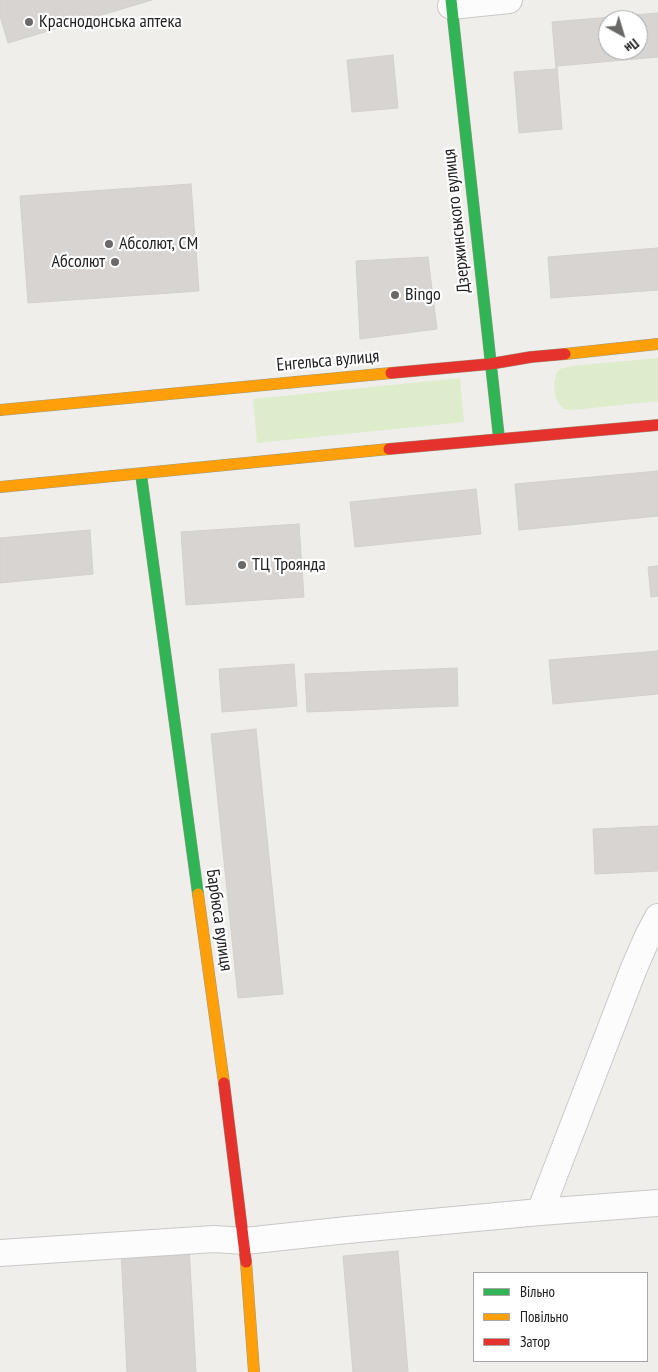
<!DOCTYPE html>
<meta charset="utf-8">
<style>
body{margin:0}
#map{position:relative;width:658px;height:1372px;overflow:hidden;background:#f0eeeb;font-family:"PT Sans Narrow",sans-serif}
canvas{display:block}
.legend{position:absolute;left:473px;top:1272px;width:175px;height:90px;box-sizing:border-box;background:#fff;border:1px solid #a7a7a7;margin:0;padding:6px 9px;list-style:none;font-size:15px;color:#222}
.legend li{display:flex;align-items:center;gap:10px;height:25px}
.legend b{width:25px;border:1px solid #a7a7a7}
.north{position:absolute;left:598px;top:10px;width:50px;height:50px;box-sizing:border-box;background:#fff;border:1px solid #a7a7a7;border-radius:50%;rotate:141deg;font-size:14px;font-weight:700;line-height:20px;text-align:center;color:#222}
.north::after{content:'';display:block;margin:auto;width:18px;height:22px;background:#6a6968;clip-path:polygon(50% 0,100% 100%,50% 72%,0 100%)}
</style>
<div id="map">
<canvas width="658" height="1372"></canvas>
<ul class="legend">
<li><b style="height:6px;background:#30b455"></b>Вільно</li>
<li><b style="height:6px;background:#ff9f0a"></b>Повільно</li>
<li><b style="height:6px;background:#e5322d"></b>Затор</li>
</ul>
<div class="north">Пн</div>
</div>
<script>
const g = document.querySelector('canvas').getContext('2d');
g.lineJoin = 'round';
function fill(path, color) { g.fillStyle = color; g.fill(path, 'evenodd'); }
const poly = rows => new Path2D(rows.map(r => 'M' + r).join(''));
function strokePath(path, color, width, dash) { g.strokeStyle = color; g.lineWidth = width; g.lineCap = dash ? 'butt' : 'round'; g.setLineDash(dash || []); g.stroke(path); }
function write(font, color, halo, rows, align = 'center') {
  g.font = font + ' "PT Sans Narrow",sans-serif'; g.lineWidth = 4.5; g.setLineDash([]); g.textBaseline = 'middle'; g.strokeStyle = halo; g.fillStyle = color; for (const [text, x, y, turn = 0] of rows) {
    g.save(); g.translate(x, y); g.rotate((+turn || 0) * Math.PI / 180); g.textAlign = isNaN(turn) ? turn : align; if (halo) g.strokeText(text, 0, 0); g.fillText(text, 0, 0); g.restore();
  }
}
fill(poly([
 [658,358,658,401,573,410,564,409,559,404,555,396,554,385,556,374,560,369,571,366],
 [460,378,464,422,257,443,253,399]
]), '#ddeccb');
const building = poly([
 [0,0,152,0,8,43,0,16,0,0],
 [658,13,658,57,557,66,562,129,519,133,514,72,556,69,552,22,658,13],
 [608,20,638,20,638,50,608,50,608,20],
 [393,55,398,108,352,112,347,60,393,55],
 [191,184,199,291,28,303,20,196,191,184],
 [658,248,658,290,551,298,548,257,658,248],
 [428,257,437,329,360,339,356,261,428,257],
 [658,471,658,516,519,530,515,484,658,471],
 [476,489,481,534,355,547,350,502,476,489],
 [299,524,304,597,186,605,181,532,299,524],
 [90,530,93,574,0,583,0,538,90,530],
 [658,566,658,596,651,597,648,567,658,566],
 [658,651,658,694,553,704,549,660,658,651],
 [294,664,297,706,222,712,219,669,294,664],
 [457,668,458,706,307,712,305,674,457,668],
 [256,729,283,994,238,998,211,734,256,729],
 [658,826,658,871,595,874,593,829,658,826],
 [189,1246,196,1372,127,1372,121,1250,189,1246],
 [398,1251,408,1372,353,1372,343,1256,398,1251]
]);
fill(building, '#d7d4d2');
strokePath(building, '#d3d0cc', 1);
const street = poly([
 [451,6,509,0],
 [540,1212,634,968,648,936,658,917],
 [0,1253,214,1239,245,1241,347,1230,540,1212,658,1203]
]);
const fast = poly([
 [451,0,499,438],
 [141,474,198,894]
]);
const slow = poly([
 [565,354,658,344],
 [0,410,391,373],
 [0,487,389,449],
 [198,894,224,1083],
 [246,1262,254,1372]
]);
const jam = poly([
 [391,373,490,364,531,357,565,354],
 [389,449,658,425],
 [224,1083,246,1262]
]);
strokePath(street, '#c9c8c7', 28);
strokePath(fast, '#999a82', 12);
strokePath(slow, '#999a82', 12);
strokePath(jam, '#999a82', 12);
strokePath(street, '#fdfcfc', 26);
strokePath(fast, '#30b455', 11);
strokePath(slow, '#ff9f0a', 11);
strokePath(jam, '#e5322d', 11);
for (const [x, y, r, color] of [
 [29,22,5,"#6a6968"],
 [109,244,5,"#6a6968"],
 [115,262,5,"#6a6968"],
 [395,295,5,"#6a6968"],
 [242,565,5,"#6a6968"]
]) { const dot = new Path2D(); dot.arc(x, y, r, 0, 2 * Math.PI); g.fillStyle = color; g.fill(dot); strokePath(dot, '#fff', 2); }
write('18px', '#222', '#fff', [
 ["Краснодонська аптека",39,22],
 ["Абсолют, СМ",119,244],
 ["Абсолют",105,262,"right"],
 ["Bingo",405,295],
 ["ТЦ Троянда",252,565]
], 'left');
write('18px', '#222', '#fff', [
 ["Дзержинського вулиця",457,221,-96],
 ["Енгельса вулиця",328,361,-5],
 ["Барбюса вулиця",219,920,82]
]);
</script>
